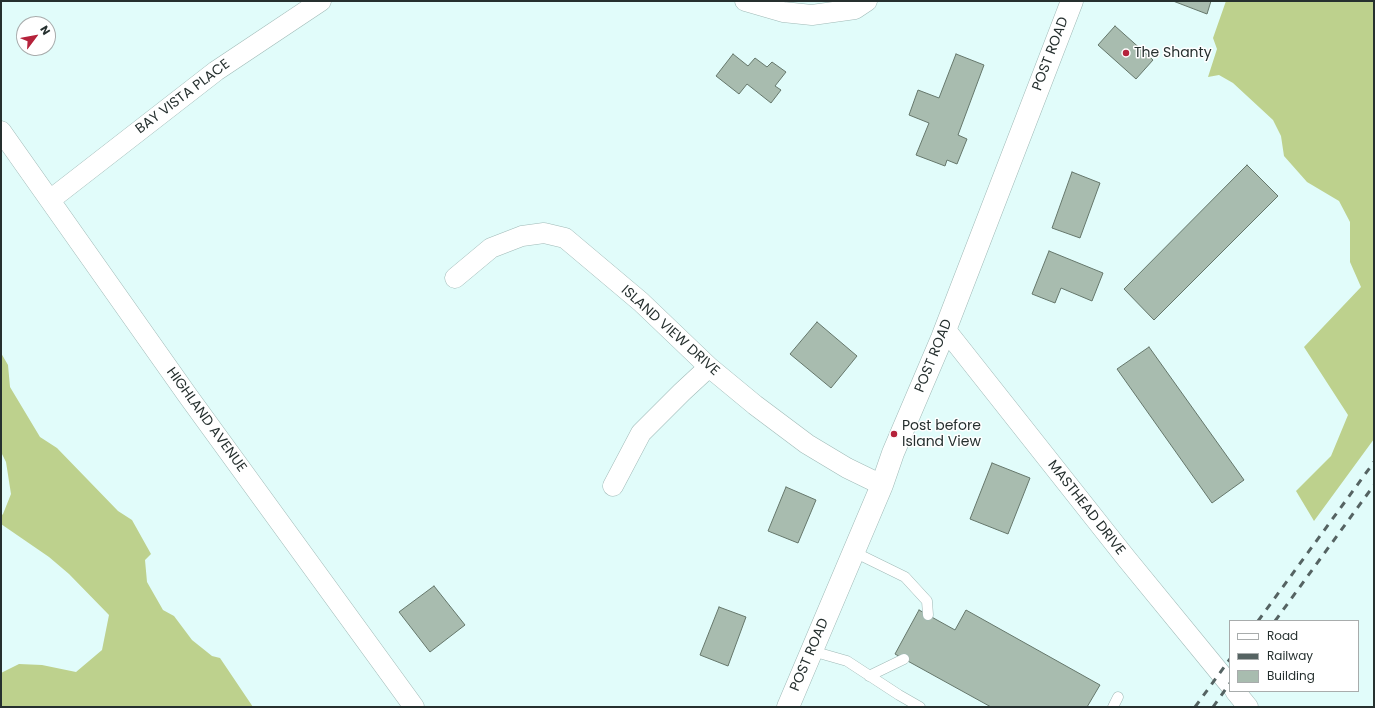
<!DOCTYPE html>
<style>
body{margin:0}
#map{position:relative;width:1375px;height:708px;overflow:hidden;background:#e1fcfa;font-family:Poppins,sans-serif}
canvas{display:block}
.frame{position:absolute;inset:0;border:2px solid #26302f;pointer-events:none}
.legend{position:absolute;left:1229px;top:620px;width:130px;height:72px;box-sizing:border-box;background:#fff;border:1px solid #a8acac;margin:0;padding:5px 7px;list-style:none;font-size:12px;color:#26302f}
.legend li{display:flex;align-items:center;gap:8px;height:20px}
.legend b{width:20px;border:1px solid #a8acac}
.north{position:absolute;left:16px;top:16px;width:40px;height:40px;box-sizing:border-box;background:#fff;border:1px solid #a8acac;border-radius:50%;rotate:58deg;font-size:11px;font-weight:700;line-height:16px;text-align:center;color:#26302f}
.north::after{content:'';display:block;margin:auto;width:14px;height:18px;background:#b5223b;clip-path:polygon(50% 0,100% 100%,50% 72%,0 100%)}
</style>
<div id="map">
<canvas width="1375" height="708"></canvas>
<div class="frame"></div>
<ul class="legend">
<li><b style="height:5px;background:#fff"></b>Road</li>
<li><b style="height:5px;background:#556362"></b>Railway</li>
<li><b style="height:11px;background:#a8bcaf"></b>Building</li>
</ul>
<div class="north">N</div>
</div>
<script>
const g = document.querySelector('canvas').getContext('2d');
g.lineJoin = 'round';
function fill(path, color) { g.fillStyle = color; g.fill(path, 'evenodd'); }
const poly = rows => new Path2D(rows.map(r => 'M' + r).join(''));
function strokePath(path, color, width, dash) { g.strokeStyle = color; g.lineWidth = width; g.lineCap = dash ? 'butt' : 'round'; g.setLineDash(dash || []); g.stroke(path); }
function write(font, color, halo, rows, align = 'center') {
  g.font = font + ' Poppins,sans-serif'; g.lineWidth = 3; g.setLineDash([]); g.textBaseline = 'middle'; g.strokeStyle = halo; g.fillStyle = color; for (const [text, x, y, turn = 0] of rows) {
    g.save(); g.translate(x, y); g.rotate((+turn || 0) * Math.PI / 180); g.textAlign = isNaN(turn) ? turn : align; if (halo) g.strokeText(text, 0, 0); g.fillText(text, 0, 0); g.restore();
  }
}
fill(poly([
 [1226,1,1374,1,1374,439,1314,521,1296,491,1331,456,1348,415,1304,347,1361,287,1350,262,1350,222,1339,201,1307,182,1284,156,1281,136,1273,120,1233,83,1219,75,1208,77,1217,49,1213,38],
 [1,353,8,365,10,387,40,437,57,448,118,511,132,520,151,554,145,560,147,582,163,610,174,616,192,640,212,656,220,658,253,707,1,707,1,673,19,664,42,665,76,672,102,650,109,615,69,574,49,557,1,524,1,516,3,514,11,494,6,462,1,452]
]), '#bdd18d');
const building = poly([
 [1173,1,1211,1,1207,14,1173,1],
 [1115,26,1153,60,1136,79,1098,45,1115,26],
 [733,54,748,66,755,58,767,67,772,62,786,72,775,86,781,90,771,103,747,84,739,94,716,76,733,54],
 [956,54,984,65,958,135,967,139,957,164,947,160,945,166,916,155,929,123,909,115,918,90,939,98,956,54],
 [1247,165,1278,196,1154,320,1124,289,1247,165],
 [1072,172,1100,183,1080,238,1052,228,1072,172],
 [1049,251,1103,273,1092,301,1061,288,1055,303,1032,294,1049,251],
 [817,322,857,356,831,388,790,354,817,322],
 [1149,347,1244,480,1212,503,1117,369,1149,347],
 [992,463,1030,478,1008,534,970,519,992,463],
 [786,487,816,500,798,543,768,531,786,487],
 [434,586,465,625,430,652,399,612,434,586],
 [719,607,746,617,728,666,700,655,719,607],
 [919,610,955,630,966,610,1100,685,1087,707,991,707,895,654,919,610]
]);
fill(building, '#a8bcaf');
strokePath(building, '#65776b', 1);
const lane = poly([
 [854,552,905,577,927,601,928,615],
 [812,651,847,661,899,695,920,707],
 [869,676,904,659],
 [1113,707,1118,697]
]);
const street = poly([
 [745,1,783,12,812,15,855,9,867,1],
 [1,131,188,396,414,707],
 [50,200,216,71,321,1],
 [455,278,491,248,522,236,544,233,565,238,641,302,709,367,755,405,807,444,847,468,882,485],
 [945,329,1126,558,1230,685],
 [613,486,641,433,682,392,709,367],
 [1235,691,1248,707]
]);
const primary = poly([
 [788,707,882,485,893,453,942,338,1072,1]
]);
strokePath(lane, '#9fb9b6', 11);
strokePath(street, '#9fb9b6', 21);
strokePath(primary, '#9fb9b6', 23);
strokePath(lane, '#fff', 10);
strokePath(street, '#fff', 20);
strokePath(primary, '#fff', 22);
strokePath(poly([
 [1258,621,1374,462],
 [1275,621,1374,485],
 [1195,707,1230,659],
 [1213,707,1230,683]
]), '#556362', 3, [7, 7]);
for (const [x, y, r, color] of [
 [1126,53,4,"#b5223b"],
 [894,434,4,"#b5223b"]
]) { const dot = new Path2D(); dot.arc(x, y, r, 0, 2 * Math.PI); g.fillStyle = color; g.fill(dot); strokePath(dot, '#fff', 1.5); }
write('14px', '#26302f', '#fff', [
 ["The Shanty",1134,53],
 ["Post before",902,426],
 ["Island View",902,442]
], 'left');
write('14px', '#26302f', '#fff', [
 ["POST ROAD",1051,54,-69],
 ["BAY VISTA PLACE",183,97,-37],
 ["ISLAND VIEW DRIVE",670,331,42],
 ["POST ROAD",934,356,-68],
 ["HIGHLAND AVENUE",206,420,54],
 ["MASTHEAD DRIVE",1086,508,52],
 ["POST ROAD",810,655,-67]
]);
</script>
